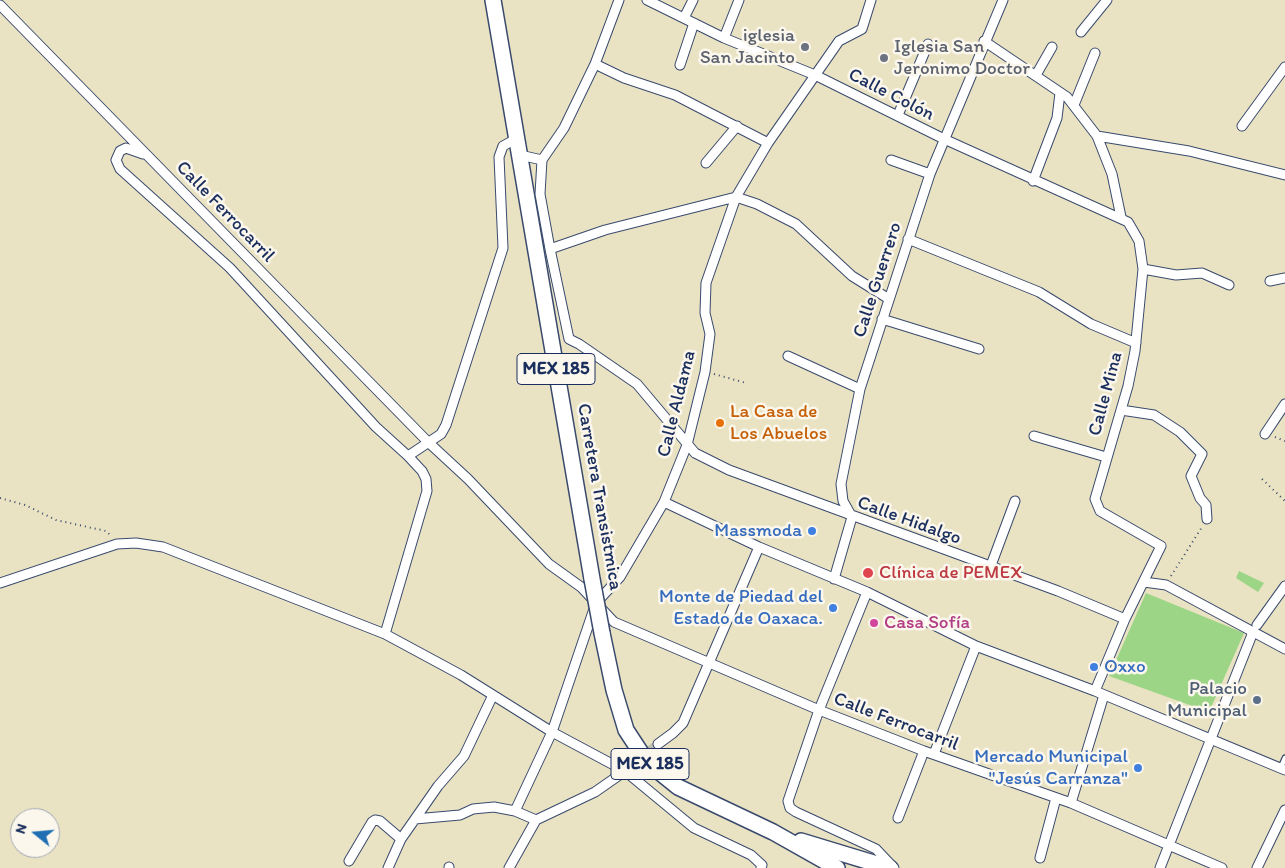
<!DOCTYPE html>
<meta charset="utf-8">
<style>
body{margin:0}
#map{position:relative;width:1285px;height:868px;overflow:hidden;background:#e9e3c3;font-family:Itim,sans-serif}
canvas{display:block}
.north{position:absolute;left:10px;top:808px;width:50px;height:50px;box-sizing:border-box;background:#fbf7ec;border:1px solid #a1a7b3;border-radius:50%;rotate:287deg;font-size:14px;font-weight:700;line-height:20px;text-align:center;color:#1b2f5e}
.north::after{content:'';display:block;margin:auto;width:18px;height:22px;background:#1f6fb2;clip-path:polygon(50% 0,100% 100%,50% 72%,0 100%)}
</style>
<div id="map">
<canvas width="1285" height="868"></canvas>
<div class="north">N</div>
</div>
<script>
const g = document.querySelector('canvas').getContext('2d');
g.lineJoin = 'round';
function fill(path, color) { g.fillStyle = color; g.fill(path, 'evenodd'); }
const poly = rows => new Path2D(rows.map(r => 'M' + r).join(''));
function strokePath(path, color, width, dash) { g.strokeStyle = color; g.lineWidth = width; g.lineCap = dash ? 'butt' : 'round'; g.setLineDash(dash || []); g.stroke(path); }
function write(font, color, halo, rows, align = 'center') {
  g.font = font + ' Itim,sans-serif'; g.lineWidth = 5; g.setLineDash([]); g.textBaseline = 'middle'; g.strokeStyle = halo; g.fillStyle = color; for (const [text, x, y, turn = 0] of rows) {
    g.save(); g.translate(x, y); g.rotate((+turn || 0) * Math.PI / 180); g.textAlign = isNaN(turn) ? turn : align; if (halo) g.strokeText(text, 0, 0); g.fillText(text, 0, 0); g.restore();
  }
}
fill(poly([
 [1239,571,1264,583,1258,592,1236,578],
 [1146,593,1244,633,1209,712,1109,676]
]), '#9dd587');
strokePath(poly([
 [629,768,658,744]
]), '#c0bfaf', 9, [9, 4.5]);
const service = poly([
 [1281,767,1285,758]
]);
const minor = poly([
 [647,0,724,38,815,75,944,139,1128,222,1139,241,1143,269,1135,351,1128,386,1095,499,1100,511,1161,546,1125,619,1095,691],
 [0,5,428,442,468,479,549,564,581,587,614,622,819,710,924,751,1071,803,1222,868],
 [684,18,693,0],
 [1081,32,1107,0],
 [724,38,739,0],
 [984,41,1067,97,1097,136,1112,174,1121,217],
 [595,64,624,78,675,95,768,143],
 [680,65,694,23],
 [1036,75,1052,47],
 [1074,105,1095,53],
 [898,115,928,44],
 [1242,126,1285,67],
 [1097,136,1189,151,1285,175],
 [143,154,126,148,120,151,116,160,120,169,230,268,376,427,408,456,441,434,446,425,503,248,499,157,503,146,516,139],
 [520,155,542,160],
 [542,160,540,194,550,249,605,230,736,197,757,204,796,224,852,276,889,299],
 [542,160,564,128,595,64,619,0],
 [891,160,930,174],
 [706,163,737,126],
 [1033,181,1057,118,1060,93],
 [908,239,1039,292,1091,324,1136,343],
 [550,249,569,339,579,344,637,384,695,453,729,470,1058,591,1125,619],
 [1143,269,1176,275,1202,273,1229,285],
 [1270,281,1285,278],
 [882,319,979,349],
 [788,356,860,389],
 [1121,410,1154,415,1180,432,1202,454,1191,476,1200,498,1206,505,1207,519],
 [1265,434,1285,404],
 [1034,436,1106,457],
 [664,502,759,547,867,592,976,646,1095,691,1285,770],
 [990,568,1015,501],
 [834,579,852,517,843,501,841,484,860,389,930,174,1003,0],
 [1144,582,1166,585,1285,649],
 [0,583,117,544,136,543,163,547,385,634,461,675,552,732,625,771,694,828,751,855,762,865,761,868],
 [867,592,819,710,788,801,790,808,796,812,876,849,894,868],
 [1257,625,1285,586],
 [385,634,427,491,426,479,422,471,408,456],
 [658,744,673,733,683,723,759,547],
 [934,754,976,646],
 [1071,803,1104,695],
 [515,811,552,732,596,603,620,577,664,502,687,445,705,372,710,334,705,313,706,283,736,197,768,143,839,41,862,29,871,0],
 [898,818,924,751],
 [415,819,438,786,464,756,493,695],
 [1040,858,1056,798],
 [349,861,372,822,375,820,380,821,401,839],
 [388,868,401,839,415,819,460,815,473,809,494,807,515,811,536,820,595,792,628,769],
 [449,868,449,867],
 [509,868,536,820],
 [1160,868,1253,632],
 [1257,868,1285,810]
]);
const primary = poly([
 [493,0,592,579],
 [602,633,614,690,626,730,647,762,678,787,773,832,837,868],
 [801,841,890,868]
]);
strokePath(service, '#3a4a6d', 7);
strokePath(minor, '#3a4a6d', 11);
strokePath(primary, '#3a4a6d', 18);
strokePath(poly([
 [714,374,746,383],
 [1275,437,1285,441],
 [1262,479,1285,501],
 [0,498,25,505,56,520,106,531,111,536],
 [1171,576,1202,527]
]), '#3a4a6d', 2, [1, 4]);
strokePath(service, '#fff', 4.5);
strokePath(minor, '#fff', 9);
strokePath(primary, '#fff', 15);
const primaryBridge = poly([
 [592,579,602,633]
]);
strokePath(primaryBridge, '#3a4a6d', 18, []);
strokePath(primaryBridge, '#fff', 15);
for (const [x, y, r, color] of [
 [805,47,5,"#6b7280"],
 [884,58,5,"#6b7280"],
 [720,423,5,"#e8710a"],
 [812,531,5,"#3f7fe0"],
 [868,573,6,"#e0444e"],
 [833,608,5,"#3f7fe0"],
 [874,623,5,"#d1479c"],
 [1094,667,5,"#3f7fe0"],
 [1257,700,5,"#5c6f8a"],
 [1138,768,5,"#3f7fe0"]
]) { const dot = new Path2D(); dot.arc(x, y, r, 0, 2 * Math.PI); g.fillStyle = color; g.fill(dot); strokePath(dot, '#fbf7ec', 2); }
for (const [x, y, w] of [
 [556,369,78],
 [650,764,78]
]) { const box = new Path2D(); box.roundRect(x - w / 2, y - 15.5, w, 31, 4); g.fillStyle = '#fbf7ec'; g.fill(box); strokePath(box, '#1b2f5e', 1); }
write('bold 18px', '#1b2f5e', null, [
 ["MEX 185",556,369],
 ["MEX 185",650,764]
]);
write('19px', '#5b616d', '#fbf7ec', [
 ["iglesia",795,36],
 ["San Jacinto",795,58],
 ["Iglesia San",894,47,"left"],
 ["Jeronimo Doctor",894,69,"left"]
], 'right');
write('19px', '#1b2f5e', '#fbf7ec', [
 ["Calle Colón",891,95,27],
 ["Calle Ferrocarril",225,212,46],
 ["Calle Guerrero",878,280,-72],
 ["Calle Mina",1106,394,-75],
 ["Calle Aldama",677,404,-76],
 ["Carretera Transistmica",599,497,80],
 ["Calle Hidalgo",909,521,20],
 ["Calle Ferrocarril",896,722,21]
]);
write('19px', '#c56008', '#fbf7ec', [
 ["La Casa de",730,412],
 ["Los Abuelos",730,434]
], 'left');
write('19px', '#366cbe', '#fbf7ec', [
 ["Massmoda",802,531],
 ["Monte de Piedad del",823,597],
 ["Estado de Oaxaca.",823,619],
 ["Oxxo",1104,667,"left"],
 ["Mercado Municipal",1128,757],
 ["\"Jesús Carranza\"",1128,779]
], 'right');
write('19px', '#be3a42', '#fbf7ec', [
 ["Clínica de PEMEX",879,573]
], 'left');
write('19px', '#b23c85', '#fbf7ec', [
 ["Casa Sofía",884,623]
], 'left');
write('19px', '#4e5e75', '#fbf7ec', [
 ["Palacio",1247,689],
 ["Municipal",1247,711]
], 'right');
</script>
